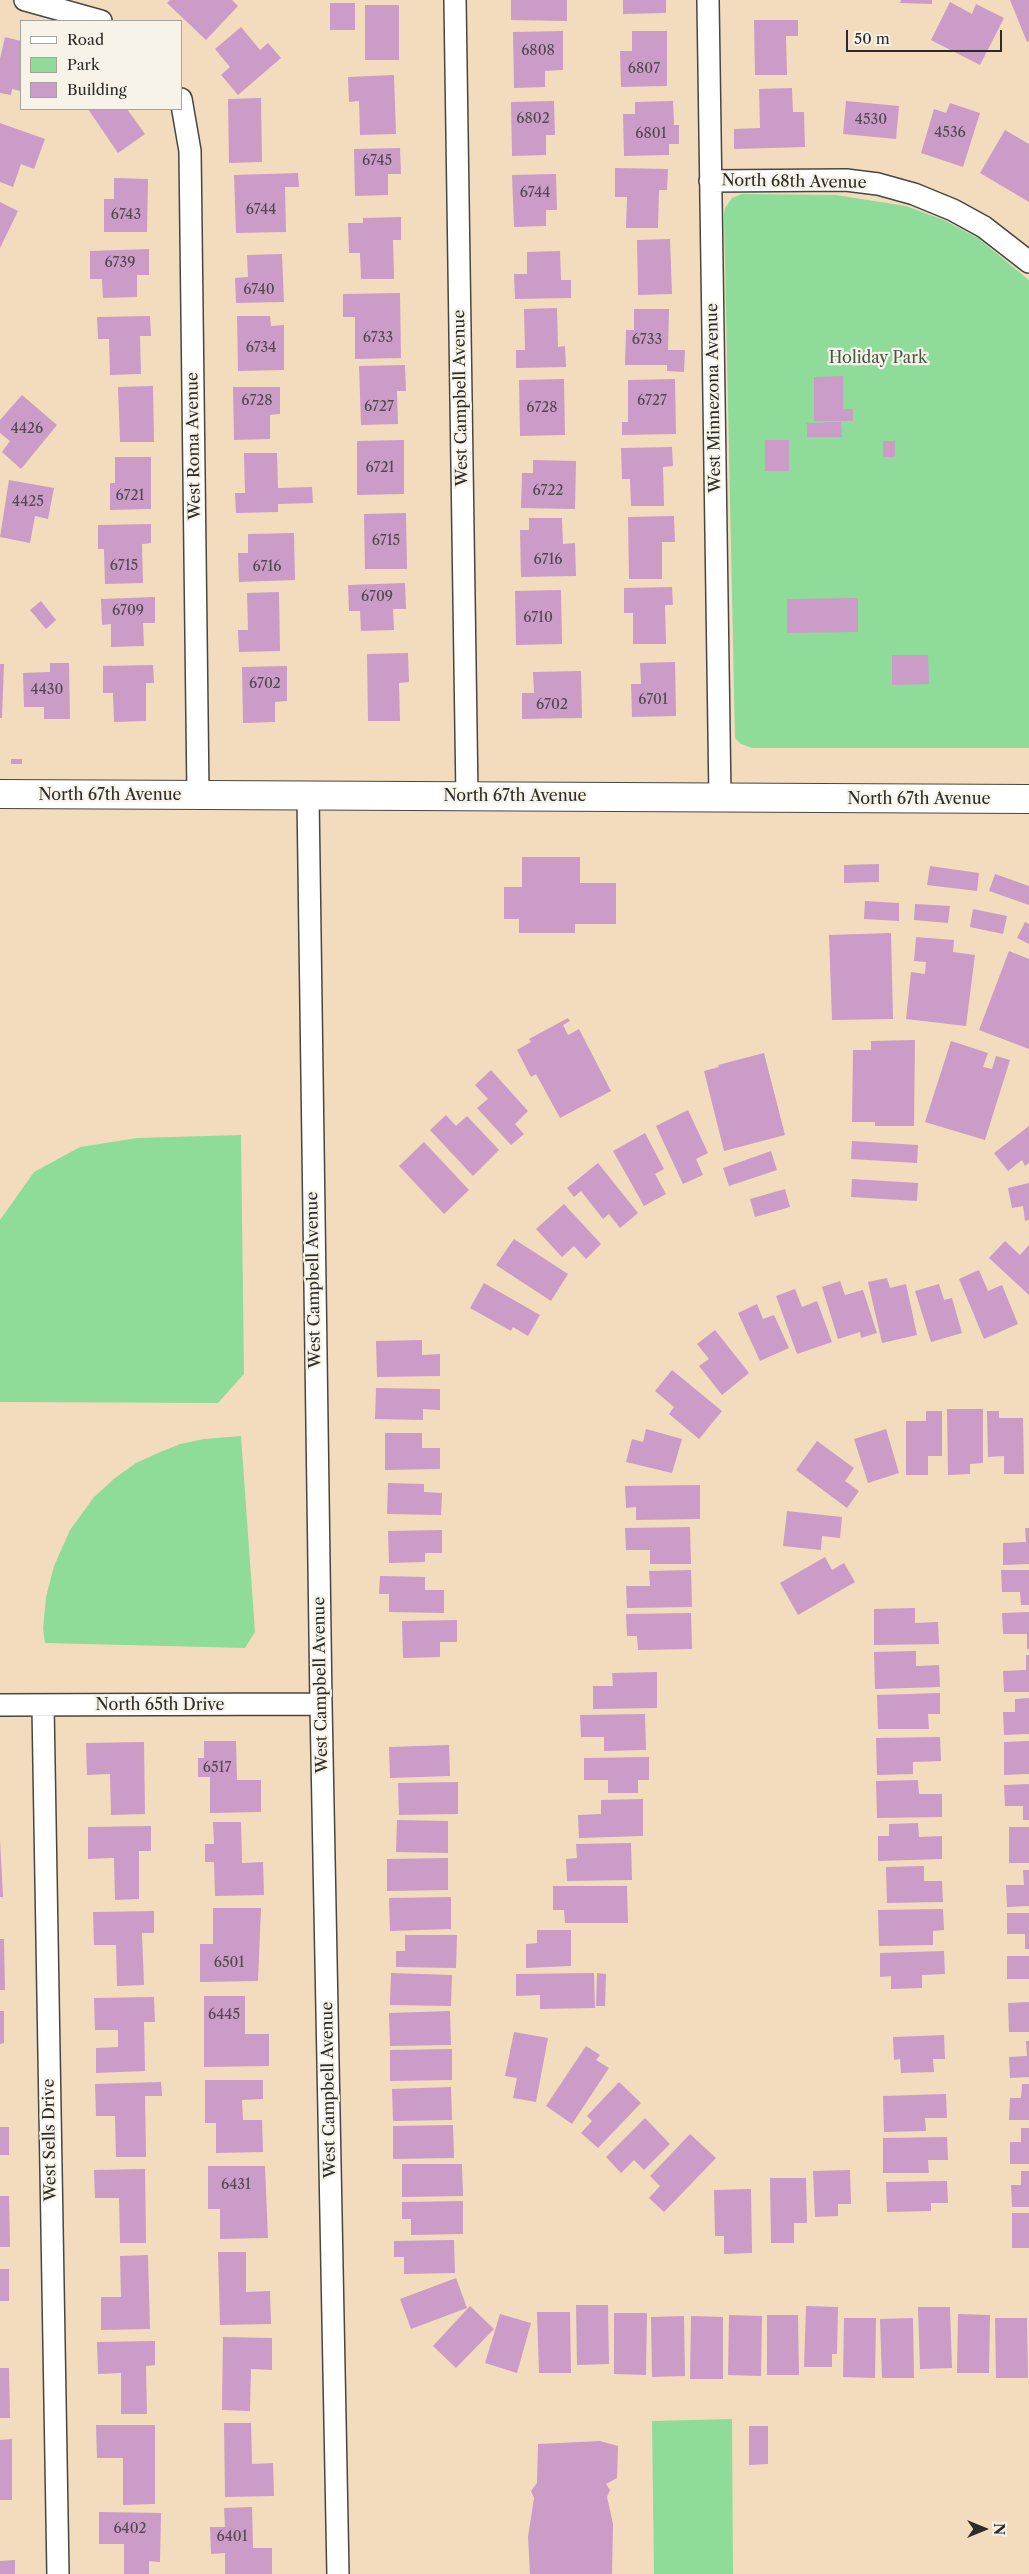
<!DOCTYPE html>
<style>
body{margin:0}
#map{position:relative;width:1029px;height:2574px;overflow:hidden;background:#f3dcbd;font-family:"Libre Caslon Text",serif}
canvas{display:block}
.legend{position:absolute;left:20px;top:20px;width:162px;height:90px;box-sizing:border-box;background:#f7f3e8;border:1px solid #a5a39c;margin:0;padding:6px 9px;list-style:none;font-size:15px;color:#2b2b2b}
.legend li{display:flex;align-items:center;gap:10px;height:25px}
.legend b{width:25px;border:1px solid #a5a39c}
.north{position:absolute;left:959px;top:2504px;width:50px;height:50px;-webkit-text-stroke:4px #f7f3e8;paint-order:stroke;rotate:90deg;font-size:14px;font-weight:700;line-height:20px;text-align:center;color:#2b2b2b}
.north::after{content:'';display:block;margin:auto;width:18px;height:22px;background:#2b2b2b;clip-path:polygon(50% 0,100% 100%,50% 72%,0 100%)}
.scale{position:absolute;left:846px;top:30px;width:156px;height:22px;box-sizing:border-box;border:2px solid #2b2b2b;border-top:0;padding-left:6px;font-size:15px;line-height:18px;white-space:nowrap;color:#2b2b2b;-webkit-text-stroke:4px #f7f3e8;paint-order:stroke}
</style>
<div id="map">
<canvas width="1029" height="2574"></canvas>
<ul class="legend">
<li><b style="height:6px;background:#fff"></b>Road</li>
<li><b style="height:14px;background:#8fdc9a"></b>Park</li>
<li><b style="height:14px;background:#ca9cc7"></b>Building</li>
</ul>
<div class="north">N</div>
<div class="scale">50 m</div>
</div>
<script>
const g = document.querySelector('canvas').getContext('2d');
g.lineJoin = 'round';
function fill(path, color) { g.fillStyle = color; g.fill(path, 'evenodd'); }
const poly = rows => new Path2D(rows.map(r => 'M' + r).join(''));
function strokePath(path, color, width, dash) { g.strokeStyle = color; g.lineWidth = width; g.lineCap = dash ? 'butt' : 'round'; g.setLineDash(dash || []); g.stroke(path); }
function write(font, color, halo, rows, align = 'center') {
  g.font = font + ' "Libre Caslon Text",serif'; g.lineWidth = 4.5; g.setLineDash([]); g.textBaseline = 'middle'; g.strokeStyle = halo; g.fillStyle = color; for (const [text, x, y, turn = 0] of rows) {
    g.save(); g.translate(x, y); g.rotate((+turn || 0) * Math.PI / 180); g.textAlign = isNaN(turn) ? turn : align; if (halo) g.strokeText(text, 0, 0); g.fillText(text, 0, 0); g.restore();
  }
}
fill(poly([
 [742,194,836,195,906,206,944,220,978,238,1029,280,1029,748,752,748,741,744,735,738,724,214,725,208,732,198],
 [241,1135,244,1374,218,1403,0,1402,0,1220,34,1172,80,1147,137,1138],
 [241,1436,255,1632,245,1648,45,1643,43,1629,46,1597,54,1566,70,1530,94,1497,115,1478,136,1463,158,1453,180,1444,204,1439],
 [732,2419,733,2574,654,2574,652,2421]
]), '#8fdc9a');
fill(poly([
 [170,0,232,0,238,6,206,40,167,3],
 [511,0,567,0,567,21,511,20],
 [623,0,666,0,666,13,623,14],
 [901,0,932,0,932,4,900,3],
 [1010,0,1029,0,1029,41,1027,42],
 [950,2,972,14,976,4,1004,18,980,65,931,40],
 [330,3,355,3,355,30,330,30],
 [365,5,399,5,399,60,365,60],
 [754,20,798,20,798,36,786,36,787,75,755,75],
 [241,27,260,50,268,43,281,58,238,95,221,75,230,67,215,49],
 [563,31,563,70,545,71,545,87,514,88,513,32],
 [632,31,667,31,667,86,621,87,620,51,632,51],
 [5,37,21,41,21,91,12,89,11,95,0,93,0,59],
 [394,75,396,134,360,135,359,101,349,102,348,77],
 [792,88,793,112,804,112,805,147,734,149,734,129,760,128,759,89],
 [261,98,262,162,229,163,228,99],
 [554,101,555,135,546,135,546,155,512,156,511,102],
 [673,101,674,125,679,125,679,144,669,144,669,155,624,156,623,114,635,114,635,102],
 [846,101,899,106,896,139,843,134],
 [950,103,980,113,963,167,921,153,934,109,946,113],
 [88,109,127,109,145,134,118,153],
 [0,123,45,139,34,169,21,164,13,187,0,182],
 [1005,130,1029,144,1029,202,980,173],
 [400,148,401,174,388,174,388,195,355,196,354,149],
 [615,168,668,169,667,190,659,190,658,228,626,228,627,197,615,197],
 [298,173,299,187,285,187,286,232,236,233,234,175],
 [556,174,557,210,546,210,546,226,514,227,512,175],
 [114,178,148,179,147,232,104,232,104,199,114,199],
 [0,202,18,211,0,248],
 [401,217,401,240,393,240,394,279,361,279,360,253,349,253,348,223,363,223,363,218],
 [670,239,672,294,638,295,637,240],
 [149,249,149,275,137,275,137,297,103,298,102,279,90,279,90,251],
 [560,251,561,280,571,280,571,298,515,299,514,274,527,274,527,252],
 [282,254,284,302,236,303,235,278,248,277,247,255],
 [400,293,401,358,355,359,355,317,343,317,343,294],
 [557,308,558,347,565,346,566,367,516,368,516,350,525,350,524,309],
 [634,309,669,309,668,350,685,350,684,372,667,371,667,365,625,365,626,330,634,330],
 [150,316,151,336,140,336,141,374,110,375,109,339,98,339,97,317],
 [237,316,270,316,271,326,284,325,284,370,238,371],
 [405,365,406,391,397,391,398,424,361,425,359,366],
 [843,376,843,409,853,409,853,421,814,421,814,377],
 [564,379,565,435,520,436,519,380],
 [675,379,676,434,622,435,622,422,628,422,628,380],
 [153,386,154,442,120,442,118,387],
 [233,387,280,387,280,414,270,415,270,439,234,440],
 [22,395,57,425,21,469,2,452,10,441,0,433,0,420],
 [841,422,842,437,807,437,807,423],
 [404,440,404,494,357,495,357,441],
 [765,440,789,440,789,471,765,471],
 [883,441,895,441,895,457,883,457],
 [672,447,673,466,663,467,664,506,631,506,630,479,622,479,621,448],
 [244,453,277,453,278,488,312,487,313,503,278,504,278,512,236,513,235,493,245,493],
 [115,457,151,457,151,509,110,510,110,483,115,483],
 [533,460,576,461,575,509,521,508,522,473,533,473],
 [9,480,54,488,48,519,35,516,30,543,0,537],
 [406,513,407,569,365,569,364,514],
 [674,516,675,542,662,542,662,579,629,579,628,517],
 [529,518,562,518,563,544,575,543,576,576,521,577,520,530,529,530],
 [151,524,151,543,142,544,143,583,105,584,104,549,98,549,98,525],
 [294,533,295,580,239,582,238,553,248,553,248,534],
 [405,583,406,609,393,609,394,630,361,631,360,611,349,611,348,585],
 [672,587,673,605,665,605,666,644,633,644,633,613,624,613,624,588],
 [561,590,562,644,516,645,515,591],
 [279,592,280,651,239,652,238,630,248,630,247,593],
 [155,597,155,623,143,623,144,646,111,647,111,624,102,625,101,599],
 [858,598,858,632,787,633,787,599],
 [41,601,56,620,46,629,30,610],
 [408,653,409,682,399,683,400,721,368,721,367,654],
 [892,655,928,655,929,684,892,685],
 [675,662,676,716,632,717,631,684,641,684,640,663],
 [50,663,69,663,70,719,44,719,44,707,24,707,23,673,50,672],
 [0,664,4,664,2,718,0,718],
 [153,665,154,683,146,683,146,721,114,722,113,693,103,693,103,666],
 [287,666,287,701,275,702,275,722,243,723,242,667],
 [581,671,582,718,522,719,522,693,534,693,533,672],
 [11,759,22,759,22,764,11,764],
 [522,857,580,857,580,883,616,883,616,924,575,924,575,933,519,933,519,919,504,919,504,887,522,887],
 [879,864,879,882,844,883,844,865],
 [930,866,979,873,977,891,927,885],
 [995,874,1029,886,1029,905,989,891],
 [865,901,899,903,899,921,864,919],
 [915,904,950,906,948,923,914,920],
 [973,909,1007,916,1003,934,970,927],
 [1025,922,1029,924,1029,944,1017,938],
 [891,933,893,1019,832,1020,829,935],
 [916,937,954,940,953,952,975,955,966,1026,906,1019,911,972,925,974,926,962,914,961],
 [1009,951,1029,959,1029,1049,979,1030],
 [568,1018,570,1021,563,1025,568,1035,579,1029,611,1091,560,1118,536,1074,531,1077,517,1050,531,1042,529,1039],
 [915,1040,914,1126,875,1126,875,1122,852,1122,853,1050,871,1050,871,1041],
 [951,1041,988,1053,983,1067,992,1069,996,1056,1010,1060,985,1140,925,1122],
 [764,1053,785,1135,724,1151,704,1071,719,1067,718,1065],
 [491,1070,528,1111,515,1124,524,1134,511,1145,477,1108,488,1099,475,1085],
 [688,1110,708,1153,696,1159,703,1175,683,1184,656,1126],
 [446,1115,456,1126,467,1116,499,1150,473,1176,430,1130],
 [1029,1126,1029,1163,1025,1166,1022,1160,1008,1171,994,1153],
 [645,1133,664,1169,655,1174,666,1194,644,1206,613,1151],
 [852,1141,918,1145,917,1163,851,1159],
 [424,1142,469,1190,444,1214,399,1166],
 [771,1151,777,1170,729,1186,723,1168],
 [598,1163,638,1213,620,1228,609,1214,603,1219,581,1191,574,1197,567,1188],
 [852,1179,918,1183,917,1201,851,1197],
 [1029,1183,1029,1220,1025,1221,1023,1206,1012,1208,1008,1188],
 [785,1189,790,1207,755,1217,750,1199],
 [564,1204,601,1244,586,1259,574,1246,562,1257,536,1229],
 [514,1239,568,1274,551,1301,496,1265],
 [1005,1241,1020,1255,1029,1245,1029,1295,989,1258],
 [979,1270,988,1291,1002,1285,1018,1324,984,1339,959,1279],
 [887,1278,890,1288,906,1284,917,1335,882,1343,868,1282],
 [840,1281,845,1295,863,1290,877,1333,861,1338,860,1332,838,1339,822,1287],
 [484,1283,540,1315,528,1336,513,1327,511,1331,470,1308],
 [939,1284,944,1300,952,1298,962,1333,931,1342,915,1291],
 [795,1289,802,1307,817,1301,832,1342,797,1354,776,1296],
 [757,1304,763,1319,774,1315,789,1348,760,1361,738,1313],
 [715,1330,749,1373,722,1395,699,1366,709,1359,697,1344],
 [422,1340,422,1355,440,1354,440,1376,377,1377,376,1341],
 [672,1370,722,1411,699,1439,669,1414,674,1407,655,1391],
 [376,1388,440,1389,440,1410,423,1409,423,1420,375,1419],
 [947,1409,983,1409,983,1463,970,1464,970,1474,948,1475],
 [926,1411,942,1411,942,1456,928,1456,928,1475,906,1475,906,1421,926,1421],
 [987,1411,999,1411,999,1418,1023,1418,1024,1474,1004,1474,1004,1456,988,1457],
 [646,1429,682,1439,672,1473,626,1462,632,1439,643,1442],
 [886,1429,899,1473,868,1483,854,1439],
 [385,1433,422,1433,422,1448,440,1448,440,1469,385,1470],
 [817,1441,854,1468,845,1481,859,1491,847,1508,796,1470],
 [388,1483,424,1484,424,1492,442,1493,441,1515,387,1514],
 [700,1485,700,1519,636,1520,636,1507,626,1508,625,1486],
 [787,1511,842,1517,840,1538,822,1536,821,1550,783,1546],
 [690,1527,691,1564,650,1564,650,1550,626,1550,625,1528],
 [1025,1528,1029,1528,1029,1564,1003,1565,1003,1543,1026,1542],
 [442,1530,442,1553,425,1553,425,1562,389,1563,388,1531],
 [825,1557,832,1570,844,1563,855,1582,798,1615,780,1583],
 [691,1570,692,1607,627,1608,626,1586,650,1586,649,1571],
 [1001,1570,1029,1570,1029,1605,1021,1605,1020,1592,1002,1592],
 [380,1576,425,1577,425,1590,444,1590,444,1613,389,1612,389,1594,379,1594],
 [915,1608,915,1623,938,1622,939,1644,874,1645,874,1609],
 [1029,1612,1029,1649,1027,1649,1027,1634,1003,1634,1002,1613],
 [691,1613,692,1649,638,1650,637,1636,627,1636,626,1614],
 [457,1620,457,1642,440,1642,440,1657,403,1658,402,1621],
 [916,1651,916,1666,939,1665,940,1687,875,1689,874,1652],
 [1026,1655,1029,1655,1029,1692,1004,1692,1003,1671,1026,1670],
 [657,1672,657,1708,593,1709,593,1686,613,1686,612,1673],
 [940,1693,940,1714,928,1714,929,1729,878,1729,877,1695],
 [1029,1698,1029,1734,1004,1735,1003,1712,1015,1712,1015,1699],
 [645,1714,646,1750,604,1751,604,1737,581,1737,580,1715],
 [940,1737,941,1761,913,1762,913,1774,877,1775,876,1738],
 [204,1741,236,1741,237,1780,261,1780,261,1812,210,1813,210,1777,198,1777,198,1758,204,1758],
 [1029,1741,1029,1774,1004,1775,1004,1742],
 [144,1742,145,1814,111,1815,110,1774,87,1775,86,1743],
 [449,1745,450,1776,390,1778,389,1747],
 [649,1757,649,1780,638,1780,638,1793,608,1793,608,1780,584,1780,584,1758],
 [918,1780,919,1794,942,1794,942,1817,877,1818,876,1781],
 [458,1782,458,1814,399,1815,398,1783],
 [1029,1784,1029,1820,1023,1820,1023,1806,1005,1806,1004,1785],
 [643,1799,643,1836,579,1838,578,1815,601,1814,601,1800],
 [397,1820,448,1821,448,1853,396,1852],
 [213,1822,241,1822,242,1863,263,1862,264,1895,215,1896,214,1862,205,1862,205,1844,214,1844],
 [918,1823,919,1837,942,1836,942,1859,878,1861,878,1836,889,1836,889,1824],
 [151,1826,151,1851,139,1851,139,1899,115,1900,114,1858,88,1859,88,1827],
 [1009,1827,1029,1827,1029,1863,1009,1863],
 [0,1839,3,1897,0,1897],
 [631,1843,632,1880,567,1881,566,1859,577,1858,576,1844],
 [448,1858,448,1890,387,1891,387,1859],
 [924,1866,924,1881,942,1881,943,1902,887,1903,886,1867],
 [1023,1870,1029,1870,1029,1906,1007,1907,1006,1885,1024,1885],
 [553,1886,627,1886,628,1923,565,1923,564,1910,553,1910],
 [451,1897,451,1929,390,1931,389,1898],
 [213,1908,261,1908,258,1981,200,1982,200,1944,213,1944],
 [943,1909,944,1930,933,1931,933,1945,879,1946,878,1910],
 [154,1911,154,1933,142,1933,144,1985,117,1986,116,1945,94,1945,93,1912],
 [1007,1913,1029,1913,1029,1949,1025,1949,1025,1934,1007,1934],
 [537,1930,571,1930,571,1966,526,1968,526,1944,537,1943],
 [405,1935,457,1935,456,1968,396,1967,396,1951,405,1951],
 [0,1939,4,1939,5,1990,0,1990],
 [944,1951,945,1974,922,1975,922,1988,891,1989,891,1976,880,1977,880,1953],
 [1007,1956,1029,1956,1029,1979,1007,1979],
 [391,1973,452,1975,451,2006,390,2005],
 [594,1973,595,2008,540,2009,540,1995,516,1996,516,1974],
 [597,1973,606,1974,605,2006,596,2006],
 [204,1996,245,1996,245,2034,269,2034,269,2066,204,2067],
 [154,1997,155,2022,144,2022,145,2071,96,2073,96,2048,118,2047,118,2030,95,2030,94,1998],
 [1029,2002,1029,2032,1009,2032,1008,2003],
 [0,2011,4,2011,4,2043,0,2044],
 [450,2011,451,2045,390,2046,389,2013],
 [514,2032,548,2038,536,2102,513,2098,517,2078,505,2076],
 [944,2035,945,2059,933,2059,934,2072,901,2073,900,2059,894,2060,893,2037],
 [1026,2041,1029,2041,1029,2077,1010,2078,1009,2057,1027,2056],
 [586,2046,600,2055,596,2060,609,2068,572,2124,546,2106],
 [452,2049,452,2080,390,2081,390,2050],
 [205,2080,263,2080,263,2099,242,2100,243,2120,262,2120,263,2152,216,2153,216,2123,205,2123],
 [161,2082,162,2096,145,2096,146,2157,116,2157,115,2116,96,2116,95,2084],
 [619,2082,641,2103,598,2148,581,2133,592,2121,587,2116],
 [1022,2084,1029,2084,1029,2120,1009,2120,1010,2098,1021,2098],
 [451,2087,452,2120,393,2121,392,2089],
 [946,2094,947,2118,925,2118,926,2131,884,2132,883,2096],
 [645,2118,670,2144,644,2170,634,2160,621,2173,606,2157],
 [453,2125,454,2158,393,2159,393,2126],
 [0,2127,9,2127,9,2155,0,2155],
 [1021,2128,1029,2128,1029,2164,1010,2164,1010,2142,1021,2142],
 [690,2134,716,2158,664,2212,649,2198,660,2186,650,2176],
 [947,2137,948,2160,928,2160,929,2173,883,2173,883,2138],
 [402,2164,462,2164,463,2196,402,2197],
 [208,2166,265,2166,268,2238,220,2239,220,2209,208,2209],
 [145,2169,146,2243,120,2243,119,2198,95,2198,94,2170],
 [850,2170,851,2204,838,2204,838,2216,815,2217,813,2171],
 [1021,2171,1029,2171,1029,2207,1012,2207,1011,2185,1021,2185],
 [770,2178,806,2178,807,2223,794,2223,794,2243,771,2243],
 [947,2181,948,2203,931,2203,931,2211,887,2212,886,2182],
 [751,2189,752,2253,724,2254,724,2236,715,2236,714,2190],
 [0,2196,9,2196,10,2247,0,2247],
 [463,2201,463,2234,411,2235,411,2219,402,2219,402,2202],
 [1012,2213,1029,2213,1029,2248,1012,2248],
 [454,2240,455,2273,404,2274,404,2257,394,2257,394,2241],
 [218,2252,246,2252,246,2292,270,2291,271,2324,220,2325],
 [148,2255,150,2329,101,2330,101,2297,121,2297,120,2256],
 [0,2269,9,2269,9,2301,0,2301],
 [456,2278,467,2308,411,2329,400,2299],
 [576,2305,608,2305,609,2364,577,2365],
 [470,2306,494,2329,456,2368,433,2346],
 [806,2306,838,2307,837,2354,832,2354,832,2367,804,2367],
 [918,2307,950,2307,952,2368,920,2369],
 [537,2312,570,2312,571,2373,539,2373],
 [614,2313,647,2313,646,2375,614,2374],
 [500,2314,531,2323,517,2373,485,2363],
 [958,2314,990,2315,989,2373,957,2373],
 [729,2315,762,2316,761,2376,728,2375],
 [767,2315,798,2315,799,2375,767,2375],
 [684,2316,685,2376,652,2377,651,2317],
 [691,2316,723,2317,723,2379,690,2379],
 [844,2318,876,2318,875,2378,843,2377],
 [913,2318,914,2378,882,2378,880,2319],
 [995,2318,1027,2318,1028,2378,996,2378],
 [223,2337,272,2338,272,2370,251,2369,250,2411,222,2410],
 [155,2341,155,2365,146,2366,147,2414,121,2414,121,2373,98,2374,97,2342],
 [0,2368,9,2368,10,2418,0,2418],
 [224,2423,251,2423,252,2464,273,2463,274,2496,225,2497],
 [96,2425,155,2425,155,2504,123,2505,123,2458,97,2458],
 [749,2426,768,2426,768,2464,749,2465],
 [12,2439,12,2500,0,2500,0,2440],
 [600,2441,618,2446,617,2478,606,2484,610,2490,607,2497,613,2524,612,2574,530,2574,528,2537,534,2498,531,2491,537,2483,538,2444],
 [252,2507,253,2548,272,2548,272,2574,225,2574,225,2553,211,2554,210,2527,225,2527,224,2508],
 [99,2512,161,2513,160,2562,149,2561,149,2574,124,2574,124,2544,99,2544],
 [15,2560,15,2574,0,2574,0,2561]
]), '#ca9cc7');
const minor = poly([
 [25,0,101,21],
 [455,0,467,796],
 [708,0,720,797],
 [181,99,190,151,198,795],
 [710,181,846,180,878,184,914,194,953,210,984,227,1029,262],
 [308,796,321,1704,338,2574],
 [0,1705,321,1704],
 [43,1706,58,2574]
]);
const major = poly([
 [0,794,1029,799]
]);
strokePath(minor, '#494641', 24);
strokePath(major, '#494641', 30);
strokePath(minor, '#fff', 21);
strokePath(major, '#fff', 28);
write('14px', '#534752', null, [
 ["6808",538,51],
 ["6807",644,69],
 ["6802",533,119],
 ["4530",871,120],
 ["4536",950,133],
 ["6801",651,134],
 ["6745",377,161],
 ["6744",535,193],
 ["6744",261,210],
 ["6743",126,215],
 ["6739",120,263],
 ["6740",259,290],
 ["6733",378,338],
 ["6733",647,340],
 ["6734",261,348],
 ["6728",257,401],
 ["6727",652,401],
 ["6727",379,407],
 ["6728",542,408],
 ["4426",27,429],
 ["6721",380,468],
 ["6722",548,491],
 ["6721",130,496],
 ["4425",28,502],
 ["6715",386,541],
 ["6716",548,560],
 ["6715",124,566],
 ["6716",267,567],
 ["6709",377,597],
 ["6709",128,611],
 ["6710",538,618],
 ["6702",265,684],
 ["4430",47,690],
 ["6701",653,700],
 ["6702",552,705],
 ["6517",217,1768],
 ["6501",229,1963],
 ["6445",224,2015],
 ["6431",236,2185],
 ["6402",130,2529],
 ["6401",232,2537]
]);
write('16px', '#2b2b2b', '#f7f3e8', [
 ["North 68th Avenue",794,182,1],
 ["West Campbell Avenue",461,398,-91],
 ["West Minnezona Avenue",714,398,-91],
 ["West Roma Avenue",194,446,-91],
 ["North 67th Avenue",110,795],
 ["North 67th Avenue",515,796],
 ["North 67th Avenue",919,799],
 ["West Campbell Avenue",314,1280,-91],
 ["West Campbell Avenue",321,1685,-91],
 ["North 65th Drive",160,1705],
 ["West Campbell Avenue",329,2090,-91],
 ["West Sells Drive",50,2140,-91]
]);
write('16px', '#445747', '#f7f3e8', [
 ["Holiday Park",878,358]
]);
</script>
